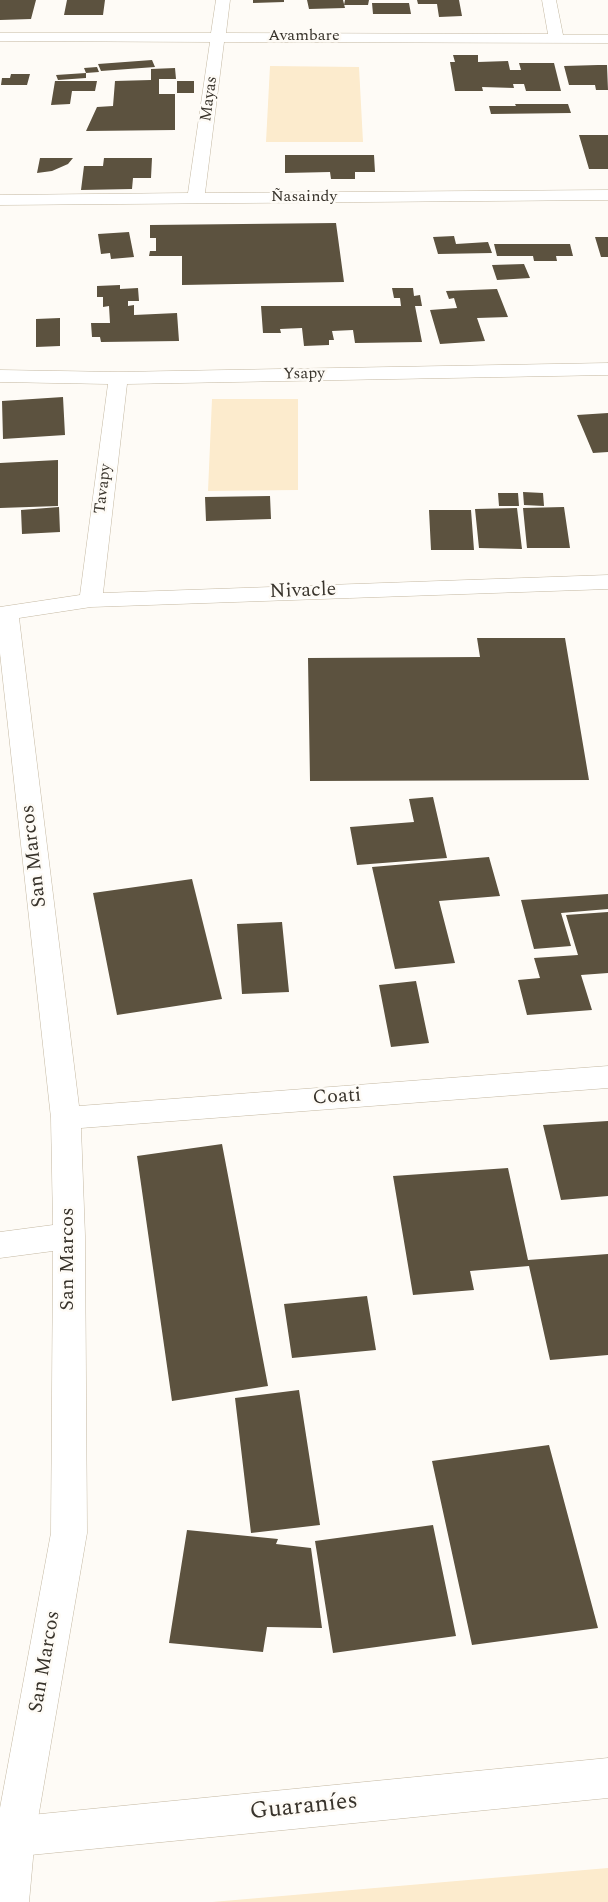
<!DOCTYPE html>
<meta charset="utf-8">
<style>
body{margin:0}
canvas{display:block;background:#fefbf6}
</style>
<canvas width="608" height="1902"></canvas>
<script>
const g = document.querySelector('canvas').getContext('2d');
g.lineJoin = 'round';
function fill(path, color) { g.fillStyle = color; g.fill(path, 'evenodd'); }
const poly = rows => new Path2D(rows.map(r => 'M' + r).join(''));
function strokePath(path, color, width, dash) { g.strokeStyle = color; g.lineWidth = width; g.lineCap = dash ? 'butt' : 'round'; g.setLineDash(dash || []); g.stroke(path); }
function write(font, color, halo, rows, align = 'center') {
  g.font = font + ' Spectral,serif'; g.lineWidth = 5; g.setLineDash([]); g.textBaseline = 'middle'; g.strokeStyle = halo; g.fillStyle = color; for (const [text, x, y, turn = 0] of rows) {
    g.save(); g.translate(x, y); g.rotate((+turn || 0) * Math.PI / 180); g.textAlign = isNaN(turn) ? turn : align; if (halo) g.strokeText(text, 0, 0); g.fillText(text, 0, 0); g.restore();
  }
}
fill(poly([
 [270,66,359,67,363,142,266,142],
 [212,399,298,399,298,490,208,491],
 [608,1868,608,1902,212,1902]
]), '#fcebcd');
fill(poly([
 [0,0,36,0,31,19,0,20],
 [67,0,105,0,103,15,64,15],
 [253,0,284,0,284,2,253,3],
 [307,0,343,0,345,8,309,9],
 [345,0,369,0,368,5,344,5],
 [417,0,459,0,462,16,439,17,437,4,418,4],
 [372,3,409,3,411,14,373,14],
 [453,55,478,55,478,62,508,61,510,70,521,70,519,63,554,63,561,91,526,91,524,84,513,84,514,88,482,87,483,91,455,91,450,62,455,62],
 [152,60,155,67,101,71,98,64],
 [598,65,607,65,608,90,596,90,595,85,569,85,564,66],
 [97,67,99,72,86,73,84,68],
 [175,68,176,79,159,79,159,94,175,94,175,130,86,131,97,107,113,106,115,81,151,80,151,69],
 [86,73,86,78,58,80,56,75],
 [11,74,30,74,27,85,1,85,2,78,10,78],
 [55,81,97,81,95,91,72,91,70,104,51,105],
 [177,81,194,81,194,93,177,93],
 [515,104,568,104,571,113,491,114,489,106,516,106],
 [579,135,608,135,608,169,589,169],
 [285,155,374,155,375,172,355,172,355,179,331,179,330,172,285,173],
 [40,158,73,158,68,164,52,171,37,173],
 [104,158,152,158,151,178,133,178,132,189,81,190,84,166,103,166],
 [336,223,344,282,182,285,182,256,149,256,150,251,156,251,156,238,150,238,150,225],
 [129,232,134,257,111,259,110,253,101,254,98,234],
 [454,236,456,244,488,242,492,253,438,254,433,237],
 [595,237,608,237,608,257,601,257],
 [494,244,570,244,573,256,556,256,557,261,534,261,533,256,497,256],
 [524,264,530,278,497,280,492,265],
 [120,285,120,289,138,288,139,301,128,301,128,306,134,305,134,315,177,313,179,341,101,342,100,337,92,337,91,323,110,323,109,306,103,307,103,297,97,297,97,286],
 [392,288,413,288,414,296,420,295,422,306,415,306,422,342,355,343,353,330,332,331,334,340,329,340,329,345,304,346,302,328,280,329,281,333,263,333,261,306,401,306,400,298,394,298],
 [497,289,508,317,477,318,485,341,440,344,430,310,457,308,454,298,449,299,446,291],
 [60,318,60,346,36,347,36,319],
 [63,397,65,435,3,439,2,401],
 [608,413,608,452,593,453,577,415],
 [58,460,58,506,0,508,0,463],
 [523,492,543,493,544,506,524,505],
 [498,493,518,493,519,506,499,506],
 [270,496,271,519,206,521,205,497],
 [59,507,60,532,22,534,21,510],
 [564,507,570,548,527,548,523,508],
 [517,508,522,549,479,548,475,509],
 [429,510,471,510,474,550,431,550],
 [477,638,565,638,589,780,310,781,308,658,480,657],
 [433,797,447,858,357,865,350,827,414,822,409,799],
 [489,857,500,896,439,901,455,963,395,969,372,867],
 [192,879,222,999,117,1015,93,893],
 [608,894,608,909,561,913,571,946,534,949,521,900],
 [608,912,608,973,581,975,592,1010,527,1015,518,980,540,978,534,958,578,955,566,915],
 [282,922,289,992,242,994,237,924],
 [416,981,429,1043,391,1047,379,985],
 [608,1121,608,1196,561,1200,543,1125],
 [222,1144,268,1386,172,1401,137,1156],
 [508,1168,528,1260,608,1254,608,1355,550,1360,529,1266,470,1271,474,1290,413,1295,393,1176],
 [367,1296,376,1350,292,1358,284,1304],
 [299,1390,320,1525,251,1533,235,1398],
 [549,1445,598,1628,472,1645,432,1461],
 [433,1525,456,1636,333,1653,315,1541],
 [187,1530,278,1539,276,1544,311,1548,322,1628,267,1627,263,1652,169,1643]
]), '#5c523f');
const minor = poly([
 [216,0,230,0,226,33,548,34,542,0,556,0,563,35,608,35,608,43,224,42,205,193,608,190,608,200,0,205,0,195,188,193,210,42,0,41,0,33,211,33,216,0],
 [608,363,608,375,127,384,103,593,608,575,608,589,91,607,19,618,79,1106,608,1066,608,1088,81,1128,85,1236,87,1533,35,1836,29,1902,0,1902,0,1808,51,1533,53,1251,0,1258,0,1232,53,1225,51,1118,0,653,0,607,80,595,108,384,0,382,0,370,118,372,608,363]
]);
const tertiary = poly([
 [608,1758,608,1798,0,1858,0,1818,608,1758]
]);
strokePath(minor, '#c4b8a2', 1);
strokePath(tertiary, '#c4b8a2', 1);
fill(minor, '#fff');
fill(tertiary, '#fff');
write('16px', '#38332b', '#fefbf6', [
 ["Avambare",304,37],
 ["Mayas",210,99,-82],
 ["Ñasaindy",304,198],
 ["Ysapy",304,375,-1],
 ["Tavapy",104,489,-83]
]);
write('20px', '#38332b', '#fefbf6', [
 ["Nivacle",303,592,-2],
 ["San Marcos",35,856,-97],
 ["Coati",337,1098,-4],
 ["San Marcos",69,1259,-90],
 ["San Marcos",46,1662,-80]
]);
write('24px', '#38332b', '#fefbf6', [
 ["Guaraníes",304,1808,-6]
]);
</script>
